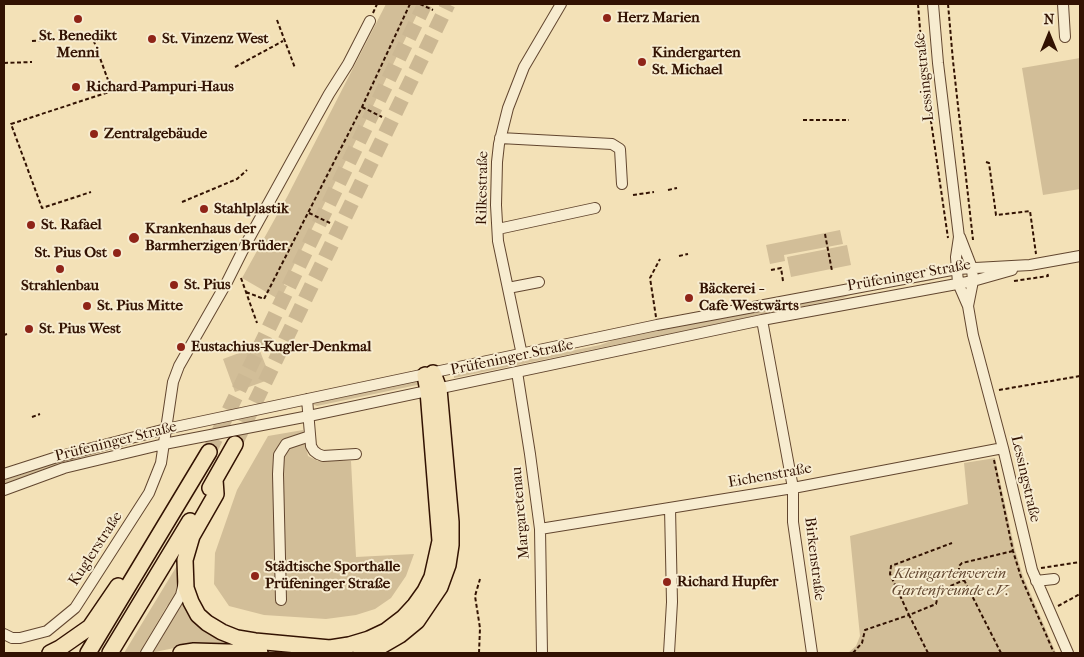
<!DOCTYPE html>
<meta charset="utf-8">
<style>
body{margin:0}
#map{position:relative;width:1084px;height:657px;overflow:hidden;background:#f3e1b7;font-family:"IM FELL French Canon",serif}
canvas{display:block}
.frame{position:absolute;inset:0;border:5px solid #321202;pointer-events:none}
.north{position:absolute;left:1024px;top:10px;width:50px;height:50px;-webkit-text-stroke:4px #f7ecd0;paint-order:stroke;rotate:0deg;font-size:14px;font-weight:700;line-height:20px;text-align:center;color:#321202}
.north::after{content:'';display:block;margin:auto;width:18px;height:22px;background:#321202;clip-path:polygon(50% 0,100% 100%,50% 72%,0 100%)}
</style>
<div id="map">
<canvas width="1084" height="657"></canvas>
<div class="frame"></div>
<div class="north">N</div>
</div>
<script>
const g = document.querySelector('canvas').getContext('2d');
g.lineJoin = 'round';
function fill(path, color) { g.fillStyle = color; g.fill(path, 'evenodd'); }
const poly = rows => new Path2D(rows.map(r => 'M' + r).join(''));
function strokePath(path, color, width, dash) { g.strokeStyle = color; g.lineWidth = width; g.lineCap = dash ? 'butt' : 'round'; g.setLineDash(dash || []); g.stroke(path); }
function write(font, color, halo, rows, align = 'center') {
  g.font = font + ' "IM FELL French Canon",serif'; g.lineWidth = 4; g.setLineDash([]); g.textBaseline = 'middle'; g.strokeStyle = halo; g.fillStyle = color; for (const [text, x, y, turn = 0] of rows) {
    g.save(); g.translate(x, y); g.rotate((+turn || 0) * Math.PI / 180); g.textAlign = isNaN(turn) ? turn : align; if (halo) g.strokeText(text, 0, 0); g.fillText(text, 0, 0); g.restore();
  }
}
fill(poly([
 [386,4,422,4,372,108,284,285,287,286,280,300,242,278,287,197],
 [1080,58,1080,189,1043,195,1022,68],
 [840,230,843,244,784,255,785,261,770,264,766,245],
 [847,245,851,265,791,277,787,257],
 [934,278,934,280,858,292,843,298,454,378,454,375,600,345,614,340,781,305],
 [258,346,271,379,235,392,223,359],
 [416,381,422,382,422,384,317,406,312,404],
 [303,430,308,456,318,461,351,461,356,557,414,554,406,576,391,598,375,609,356,615,326,619,264,615,229,606,214,584,215,553,237,490,268,436],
 [136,441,136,442,55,466,39,473,4,485,5,480,55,463],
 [995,458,1015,550,1023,576,1056,653,848,653,856,646,860,636,850,536,968,504,964,463],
 [178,564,181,586,173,603,167,606,144,645,143,650,141,653,124,653],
 [184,598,251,647,189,645,150,653]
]), '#d2be98');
strokePath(poly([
 [235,444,448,4],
 [209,452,425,4]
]), '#ccb893', 15, [15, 8]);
const minor = poly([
 [933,4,938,63,959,237,956,257,958,283,968,306,973,335,1003,448,1032,570,1068,653],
 [1063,4,1065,37],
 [500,138,612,144,620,149,622,184],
 [498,229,595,208],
 [960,237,972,268,973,281,968,306],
 [508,288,539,282],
 [762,320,793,488,793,522,812,653],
 [522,355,498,241,496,205,497,162,499,144,508,108,524,67,561,4],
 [517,372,530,454,540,529,542,653],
 [307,399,311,446,314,451,318,454,323,456,356,454],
 [4,474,57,457,166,429,657,325,957,269,1030,265,1080,256],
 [4,490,64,468,164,444,309,416,762,320,973,281,1012,270],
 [540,529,793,488,1003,448],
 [1036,581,1054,579],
 [281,600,278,474,279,455,286,444,310,436],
 [4,634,12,638,20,638,47,631,75,608,149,493,161,463,173,382,179,366,227,282,246,244,295,155,329,94,348,64,370,21],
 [146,653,181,595,184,582],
 [669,653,672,602,670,508]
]);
const highway = poly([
 [215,480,216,494,192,536,185,560,186,588,191,602,198,615,207,623,222,632,237,638,255,641,330,648,349,645,369,639,386,631,403,618,415,605,425,591,432,577,440,541,428,391,425,375],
 [210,488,235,444],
 [50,653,60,648,90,627,118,586],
 [88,653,209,452],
 [110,653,190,521],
 [181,653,194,651,260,653],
 [361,653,381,646,400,635,417,621,440,587,448,565,451,545,451,522,439,389,433,373]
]);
strokePath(minor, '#62462f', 12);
strokePath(highway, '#321202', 18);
strokePath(poly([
 [420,4,433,10],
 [918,4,923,66,948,238],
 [948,4,953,61,973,240],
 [373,13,377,4],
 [277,20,295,68],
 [32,41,92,36,112,91,11,124,42,208,91,192],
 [4,63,32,62],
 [235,67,283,41],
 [362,107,382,117],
 [803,120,849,120],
 [986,162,989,163,996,215,1030,211,1036,254],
 [668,190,677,188],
 [633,195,654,192],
 [182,202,237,179,247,170],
 [309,213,330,223],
 [825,234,832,271],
 [679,256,688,254],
 [771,270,781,268,783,281],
 [241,278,257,323],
 [1014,281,1048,276,1047,272],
 [246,292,264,299,362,107,410,4],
 [656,317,650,278,660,259],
 [4,335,7,334],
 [999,390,1080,376],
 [32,417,40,414],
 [994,460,1013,551,1021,577,1054,653],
 [1041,568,1080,562],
 [1058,606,1080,594],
 [479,653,480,628,475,596,480,579],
 [853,653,862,643,865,630,909,615,890,574,891,566,952,543],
 [928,653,909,615,936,604,939,591,964,580],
 [1001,653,959,570,959,566,962,563,1013,551]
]), '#321202', 2, [4, 2.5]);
strokePath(minor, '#f7ecd0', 10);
strokePath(highway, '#f3e1b7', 15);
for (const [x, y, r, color] of [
 [607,18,5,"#8f2418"],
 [78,19,5,"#8f2418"],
 [152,39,5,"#8f2418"],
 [642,62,5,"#8f2418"],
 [76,87,5,"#8f2418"],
 [94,134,5,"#8f2418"],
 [204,209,5,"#8f2418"],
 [31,225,5,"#8f2418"],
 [134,238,6,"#8f2418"],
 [117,253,5,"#8f2418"],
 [60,269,5,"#8f2418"],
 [174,285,5,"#8f2418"],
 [689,298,5,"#8f2418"],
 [87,306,5,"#8f2418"],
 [29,329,5,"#8f2418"],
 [181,347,5,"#8f2418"],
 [255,576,5,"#8f2418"],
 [667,582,5,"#8f2418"]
]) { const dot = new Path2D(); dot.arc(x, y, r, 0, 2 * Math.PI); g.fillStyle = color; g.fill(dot); strokePath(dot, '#f7ecd0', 2); }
write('bold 15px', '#321202', '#f7ecd0', [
 ["Herz Marien",617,18],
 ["St. Benedikt",78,36,"center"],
 ["Menni",78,53,"center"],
 ["St. Vinzenz West",162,39],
 ["Kindergarten",652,53],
 ["St. Michael",652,70],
 ["Richard-Pampuri-Haus",86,87],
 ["Zentralgebäude",104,134],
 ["Stahlplastik",214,209],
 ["St. Rafael",41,225],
 ["Krankenhaus der",145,229],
 ["Barmherzigen Brüder",145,246],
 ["St. Pius Ost",107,253,"right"],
 ["St. Pius",184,285],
 ["Strahlenbau",60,286,"center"],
 ["Bäckerei -",699,289],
 ["Cafe Westwärts",699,306],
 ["St. Pius Mitte",97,306],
 ["St. Pius West",39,329],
 ["Eustachius-Kugler-Denkmal",191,347],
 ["Städtische Sporthalle",265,567],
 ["Prüfeninger Straße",265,584],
 ["Richard Hupfer",677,582]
], 'left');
write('15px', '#321202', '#f7ecd0', [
 ["Lessingstraße",925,77,-96],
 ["Rilkestraße",483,188,-89],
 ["Prüfeninger Straße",909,276,-10],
 ["Prüfeninger Straße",512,358,-12],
 ["Prüfeninger Straße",116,442,-14],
 ["Eichenstraße",770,476,-10],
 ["Lessingstraße",1025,479,77],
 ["Margaretenau",521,513,-95],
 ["Kuglerstraße",96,549,-57],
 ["Birkenstraße",814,559,83]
]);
write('italic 15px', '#62462f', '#f7ecd0', [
 ["Kleingartenverein",950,574],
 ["Gartenfreunde e.V.",950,591]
]);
</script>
